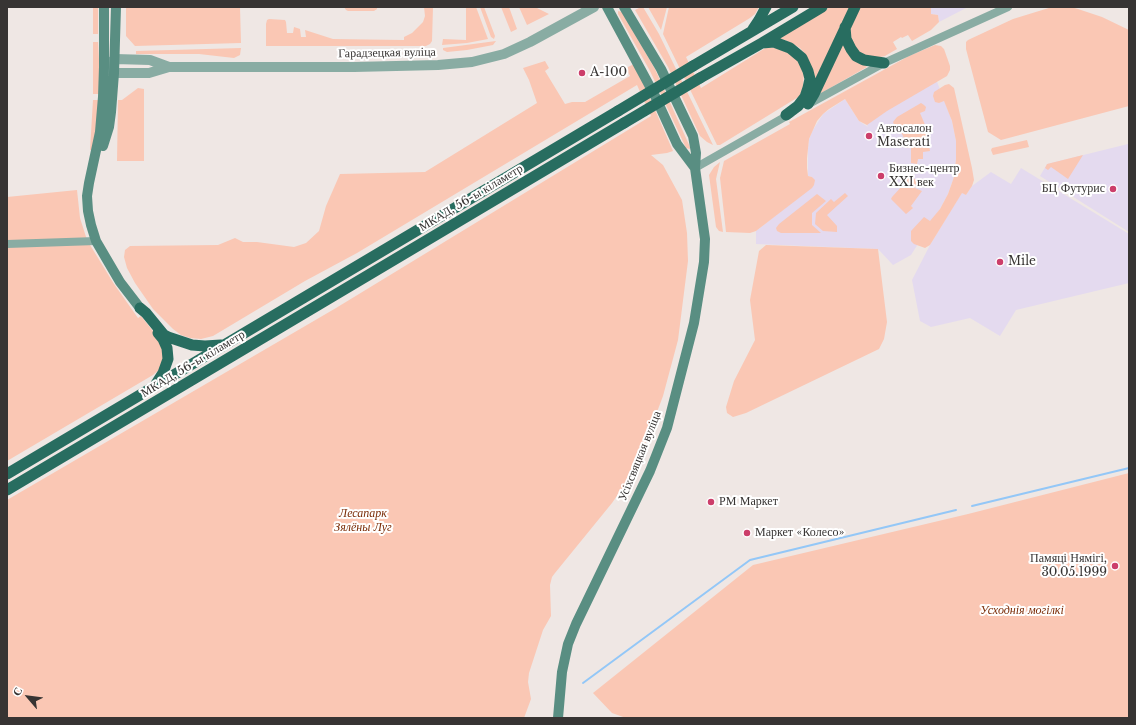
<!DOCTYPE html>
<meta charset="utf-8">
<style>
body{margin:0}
#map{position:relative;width:1136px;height:725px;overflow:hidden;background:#efe7e4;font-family:"Libre Baskerville",serif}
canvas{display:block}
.frame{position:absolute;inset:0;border:8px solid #373433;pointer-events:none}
.north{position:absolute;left:8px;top:677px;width:40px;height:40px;-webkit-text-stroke:3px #fff;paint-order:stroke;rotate:298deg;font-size:11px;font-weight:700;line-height:16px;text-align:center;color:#373433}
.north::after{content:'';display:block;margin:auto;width:14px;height:18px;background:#373433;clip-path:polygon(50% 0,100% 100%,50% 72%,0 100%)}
</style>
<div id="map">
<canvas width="1136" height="725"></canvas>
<div class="frame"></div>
<div class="north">С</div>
</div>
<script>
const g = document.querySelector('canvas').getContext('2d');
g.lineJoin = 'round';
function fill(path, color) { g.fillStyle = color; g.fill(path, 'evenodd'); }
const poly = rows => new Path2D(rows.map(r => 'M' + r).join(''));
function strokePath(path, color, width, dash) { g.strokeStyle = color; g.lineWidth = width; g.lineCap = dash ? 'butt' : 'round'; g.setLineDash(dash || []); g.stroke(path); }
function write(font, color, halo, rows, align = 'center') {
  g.font = font + ' "Libre Baskerville",serif'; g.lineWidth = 4; g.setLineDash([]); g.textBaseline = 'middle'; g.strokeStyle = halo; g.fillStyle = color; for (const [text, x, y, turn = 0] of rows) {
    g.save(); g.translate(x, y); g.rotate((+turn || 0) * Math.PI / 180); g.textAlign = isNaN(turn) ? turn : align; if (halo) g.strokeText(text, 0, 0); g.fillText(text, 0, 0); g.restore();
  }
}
fill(poly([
 [931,7,968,7,939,22,938,15,931,14],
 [936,79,952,121,956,141,956,159,954,177,948,194,940,209,911,255,893,265,878,249,756,244,756,231,814,185,812,177,808,176,808,149,809,139,813,130,823,114,845,99,859,121,868,127,865,122],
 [1128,144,1129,145,1129,232,1040,176,1047,164],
 [1021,168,1129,234,1129,283,1016,310,1000,336,970,318,931,327,920,321,912,280,930,245,962,192,966,195,972,186,991,172,1011,184]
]), '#e4daef');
fill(poly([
 [93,7,98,7,98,34,93,34],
 [126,7,240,7,241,43,135,46,126,36],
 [344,7,377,7,377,9,374,11,348,11,346,10],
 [424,7,433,7,432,41,430,44,426,46,266,46,266,24,267,20,269,19,285,20,286,22,287,33,293,33,294,27,300,29,301,37,306,37,305,30,333,39,404,40,404,37,412,33,423,22,425,16],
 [466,7,476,7,488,39,467,43,442,45,443,39,466,40],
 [480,7,484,7,495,36,494,39,491,37],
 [501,7,509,7,517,29,511,32],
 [519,7,535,7,549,14,527,25],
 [641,7,643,7,659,34,713,145,707,142,700,136,668,67,635,10],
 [648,7,667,7,661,30],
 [669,7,759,7,755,14,750,18,686,57,701,88,767,47,781,48,799,60,804,72,803,87,800,96,720,145,717,145,663,34],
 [830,7,850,7,815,84,812,70,806,55,800,48,793,44,785,40,776,38],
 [858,7,931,7,931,14,938,15,939,22,931,30,912,41,908,35,902,38,901,37,893,42,897,49,885,56,876,58,863,55,857,50,852,42,849,26],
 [1052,7,1071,7,1078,9,1102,17,1129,30,1129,106,1001,140,988,132,966,49,966,42,968,40,1013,19],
 [618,11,622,12,655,69,690,147,690,149,686,148,650,71,618,14],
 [496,41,493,45,467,50,447,52,443,50,443,48],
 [841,41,867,67,816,96],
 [93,42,98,42,101,94,93,94],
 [935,45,941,46,944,49,950,66,950,70,947,76,887,111,867,125,859,121,845,99,829,109,823,114,817,121,809,139,807,158,807,168,808,176,812,177,815,180,814,185,812,188,756,231,750,233,726,232,720,178,724,161,790,124,789,122,909,56],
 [241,48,240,55,234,58,199,54,136,54,136,51],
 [545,61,549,68,545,71,565,104,572,102,585,102,630,76,626,68,634,64,642,80,673,151,667,153,651,155,663,165,682,200,687,233,688,261,678,340,663,396,642,452,630,477,612,503,555,573,552,577,550,585,551,616,543,630,529,673,528,682,531,699,524,718,7,718,7,500,336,308,651,116,637,85,357,253,305,281,213,336,201,339,190,338,181,335,173,329,153,309,135,283,127,268,124,257,125,250,130,246,218,245,235,238,243,242,257,242,294,247,306,243,319,231,326,206,340,174,425,172,537,103,529,80,523,68],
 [949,84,954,88,972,168,974,180,972,186,966,195,962,193,930,245,925,248,914,244,911,241,911,231,924,217,930,221,940,209,948,194,954,177,956,159,956,141,952,121,944,101,939,103,935,102,933,96,934,92,945,85],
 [138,88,144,89,144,161,117,161,118,100,122,100],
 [93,100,101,100,96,137,92,150,90,150],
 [921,103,924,105,926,107,925,111,920,113,929,134,927,135,930,151,923,152,923,159,918,159,917,164,911,163,911,148,906,148,904,138,899,128,896,130,893,122,897,117],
 [1027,140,1029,147,993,155,991,150,992,148],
 [1083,155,1068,179,1051,167,1048,170,1045,168,1047,164],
 [720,162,716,179,723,232,719,231,716,227,709,175,714,167],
 [909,172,914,174,913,178,918,181,915,188,922,191,911,206,913,208,906,214,891,199,892,197,903,185],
 [77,190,80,218,87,240,114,284,138,318,141,316,164,345,165,358,161,368,153,375,7,461,7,197],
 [845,193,848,196,827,215,837,226,837,232,823,231,815,224,816,213,831,199,834,202],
 [817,194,826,201,812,213,812,225,821,233,781,233,777,231,776,228,779,224],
 [766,245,878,249,887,322,884,339,879,349,746,413,733,417,727,413,726,407,734,381,755,340,750,300,759,251],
 [1129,473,1129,718,626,718,612,713,593,693,753,565,968,514]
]), '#fac7b4');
strokePath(poly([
 [972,506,1129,468],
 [583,683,750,560,956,510]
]), '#93c7f7', 2);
strokePath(poly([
 [809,104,884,63,1008,7],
 [695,168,790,114],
 [7,244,96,241]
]), '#89aca3', 8);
strokePath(poly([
 [169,67,149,73,114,73,104,67,115,59,150,60,169,67,354,67,438,65,472,62,504,54,530,42,594,7]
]), '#89aca3', 10);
strokePath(poly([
 [104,7,104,67,103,97,100,132,89,183,87,196,88,211,91,225,96,241,120,282,140,308],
 [607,7,655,96,677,144,695,168],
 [103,146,109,127,111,112,114,73,116,7],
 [558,718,562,672,568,644,576,624,650,471,667,428,694,323,704,262,705,239,695,168,696,153,693,136,661,69,624,7]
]), '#598e82', 10);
strokePath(poly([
 [845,27,846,39,851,49,856,56,864,60,884,63],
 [753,29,759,20,766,7],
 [762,43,774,42,790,48,802,58,808,71,810,79,808,88,805,97,798,106,786,115],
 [693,66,793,7],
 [700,78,762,43,822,7],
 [808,104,814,94,855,7],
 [140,308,146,313,164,335,168,337,192,345,205,346,221,345],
 [156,384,163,373,168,359,167,348,163,339,158,333],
 [7,474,618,111],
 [7,490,624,123]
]), '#286d60', 11);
strokePath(poly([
 [618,111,693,66],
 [624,123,700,78]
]), '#286d60', 11);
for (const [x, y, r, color] of [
 [582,73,4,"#cc3e6a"],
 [869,136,4,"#cc3e6a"],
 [881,176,4,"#cc3e6a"],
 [1113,189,4,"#cc3e6a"],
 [1000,262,4,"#cc3e6a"],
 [711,502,4,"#cc3e6a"],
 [747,533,4,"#cc3e6a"],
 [1115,566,4,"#cc3e6a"]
]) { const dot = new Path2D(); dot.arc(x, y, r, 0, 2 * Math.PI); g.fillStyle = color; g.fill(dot); strokePath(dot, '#fff', 1.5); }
write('12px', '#373433', '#fff', [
 ["Гарадзецкая вуліца",387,53,-1],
 ["МКАД, 56-ы кіламетр",471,198,-31],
 ["МКАД, 56-ы кіламетр",193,364,-31],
 ["Усіхсвяцкая вуліца",640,456,-68]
]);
write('12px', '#373433', '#fff', [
 ["A-100",590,73],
 ["Автосалон",877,129],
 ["Maserati",877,143],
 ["Бизнес-центр",889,169],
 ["XXI век",889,183],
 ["БЦ Футурис",1105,189,"right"],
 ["Mile",1008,262],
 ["РМ Маркет",719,502],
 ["Маркет «Колесо»",755,533],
 ["Памяці Нямігі,",1107,559,"right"],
 ["30.05.1999",1107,573,"right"]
], 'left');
write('italic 12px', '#7b2d08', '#fff', [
 ["Лесапарк",363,514],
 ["Зялёны Луг",363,528],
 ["Усходнія могілкі",1022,611]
]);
</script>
